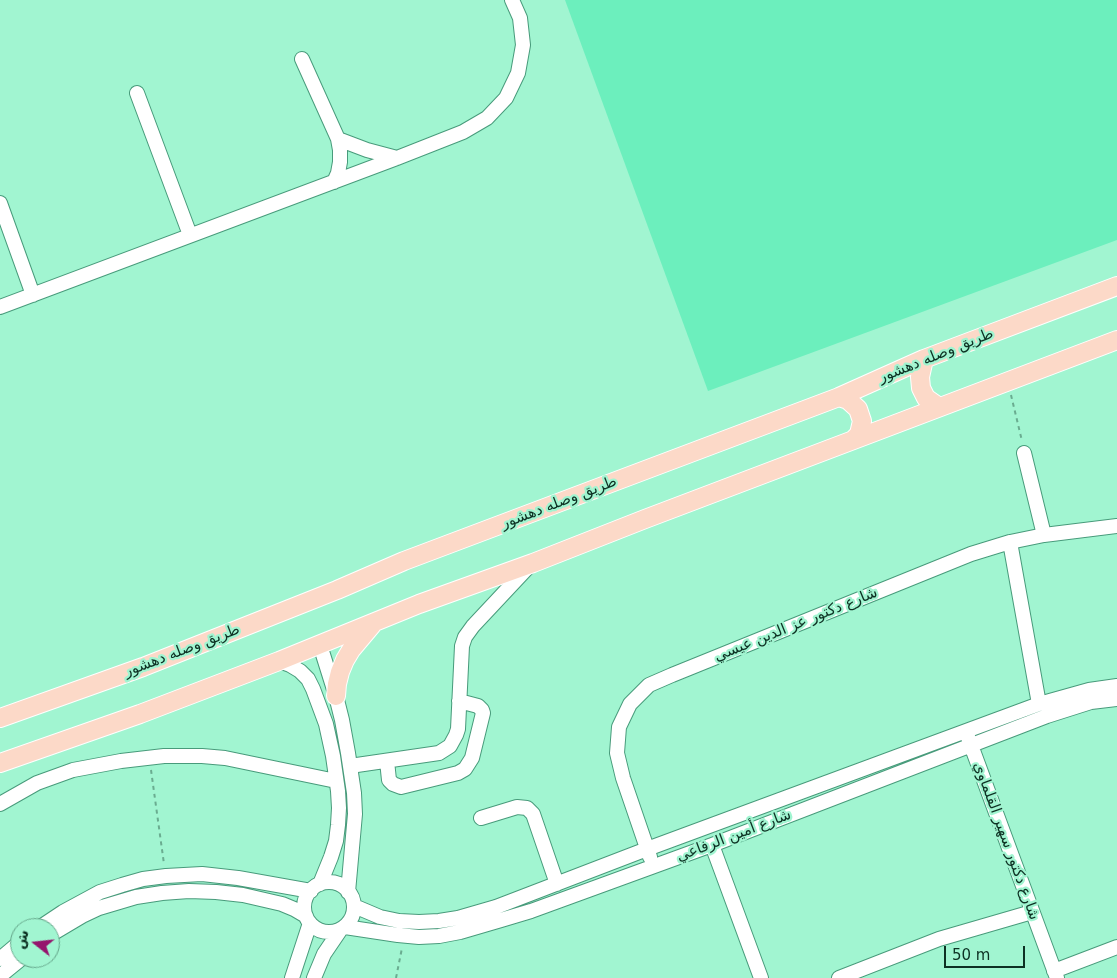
<!DOCTYPE html>
<meta charset="utf-8">
<style>
body{margin:0}
#map{position:relative;width:1117px;height:978px;overflow:hidden;background:#a1f5d1;font-family:"DejaVu Sans","Noto Naskh Arabic",sans-serif}
canvas{display:block}
.north{position:absolute;left:10px;top:918px;width:50px;height:50px;box-sizing:border-box;background:#a1f5d1;border:1px solid #66a78b;border-radius:50%;rotate:286deg;font-size:14px;font-weight:700;line-height:20px;text-align:center;color:#0d3123}
.north::after{content:'';display:block;margin:auto;width:18px;height:22px;background:#95146d;clip-path:polygon(50% 0,100% 100%,50% 72%,0 100%)}
.scale{position:absolute;left:944px;top:946px;width:81px;height:22px;box-sizing:border-box;border:2px solid #0d3123;border-top:0;padding-left:6px;font-size:15px;line-height:18px;white-space:nowrap;color:#0d3123;-webkit-text-stroke:4px #a1f5d1;paint-order:stroke}
</style>
<div id="map">
<canvas width="1117" height="978"></canvas>
<div class="north">ش</div>
<div class="scale">50 m</div>
</div>
<script>
const g = document.querySelector('canvas').getContext('2d');
g.lineJoin = 'round';
function fill(path, color) { g.fillStyle = color; g.fill(path, 'evenodd'); }
const poly = rows => new Path2D(rows.map(r => 'M' + r).join(''));
function strokePath(path, color, width, dash) { g.strokeStyle = color; g.lineWidth = width; g.lineCap = dash ? 'butt' : 'round'; g.setLineDash(dash || []); g.stroke(path); }
function write(font, color, halo, rows, align = 'center') {
  g.font = font + ' "DejaVu Sans","Noto Naskh Arabic",sans-serif'; g.lineWidth = 4.5; g.setLineDash([]); g.textBaseline = 'middle'; g.strokeStyle = halo; g.fillStyle = color; for (const [text, x, y, turn = 0] of rows) {
    g.save(); g.translate(x, y); g.rotate((+turn || 0) * Math.PI / 180); g.textAlign = isNaN(turn) ? turn : align; if (halo) g.strokeText(text, 0, 0); g.fillText(text, 0, 0); g.restore();
  }
}
fill(poly([
 [565,0,1117,0,1117,240,708,391]
]), '#6cefbd');
const minor = poly([
 [302,59,338,139,340,150,340,162,338,173,334,182],
 [137,93,190,235],
 [338,139,367,150,397,158],
 [0,203,33,295],
 [0,307,397,158,463,132,487,118,506,98,518,73,523,45,520,18,512,0],
 [1024,453,1044,535],
 [1010,542,1039,704],
 [320,645,336,696,342,720,348,753,354,793,355,814,348,892],
 [279,661,290,665,300,671,308,679,313,689,326,724,333,756,338,791,339,808,338,825,336,841,331,857,320,884],
 [968,737,1057,978],
 [387,761,389,780,393,784,401,787,458,773,465,769,472,758,483,713,482,710,478,706,459,701],
 [350,766,439,753,450,746,456,735,458,729,462,646,465,637,473,626,532,563],
 [0,804,37,783,73,770,121,761,164,756,202,756,225,758,336,781],
 [481,818,517,807,527,808,533,814,557,884],
 [712,845,761,978],
 [650,857,623,778,617,753,619,727,630,704,649,685,672,675,971,554,1010,542,1044,535,1117,526],
 '304 907a25 25 0 1 1 50 0a25 25 0 1 1-50 0Z',
 [354,906,380,917,399,921,419,922,439,921,458,918,496,907,647,849,1039,704,1089,690,1117,686],
 [345,927,398,935,419,937,439,936,460,932,501,920,531,911,712,845,1047,716,1091,702,1117,699],
 [39,928,63,912,100,892,122,885,143,879,166,876,202,874,238,878,311,891],
 [50,935,82,916,99,908,136,897,162,893,189,891,216,892,243,895,282,904,294,909,306,916],
 [0,959,20,942],
 [1054,971,1117,947],
 [0,976,22,958],
 [292,978,310,923],
 [314,978,324,954,341,929],
 [839,978,939,939,1032,912]
]);
const major = poly([
 [924,359,920,377,921,388,926,398,939,407],
 [839,397,848,400,858,409,862,421,859,434,853,440],
 [336,696,337,684,340,672,345,660,351,650,372,625],
 [0,718,143,667,337,590,404,561,839,397,924,359,1117,286],
 [0,763,140,714,279,661,419,604,533,563,645,519,1117,340]
]);
strokePath(minor, '#489b7b', 16);
strokePath(major, '#fff', 20);
strokePath(poly([
 [1011,395,1022,441],
 [151,770,164,864],
 [396,978,402,948]
]), '#6aac90', 2, [4, 4]);
strokePath(minor, '#fff', 14);
strokePath(major, '#fcd9c8', 18);
write('15px', '#0d3123', '#a1f5d1', [
 ["طريق وصله دهشور",936,356,-22],
 ["طريق وصله دهشور",559,503,-21],
 ["شارع دكتور عز الدين عيسي",796,625,-22],
 ["طريق وصله دهشور",182,651,-21],
 ["شارع أمين الرفاعي",734,836,-21],
 ["شارع دكتور سهير القلماوي",1006,841,70]
]);
</script>
